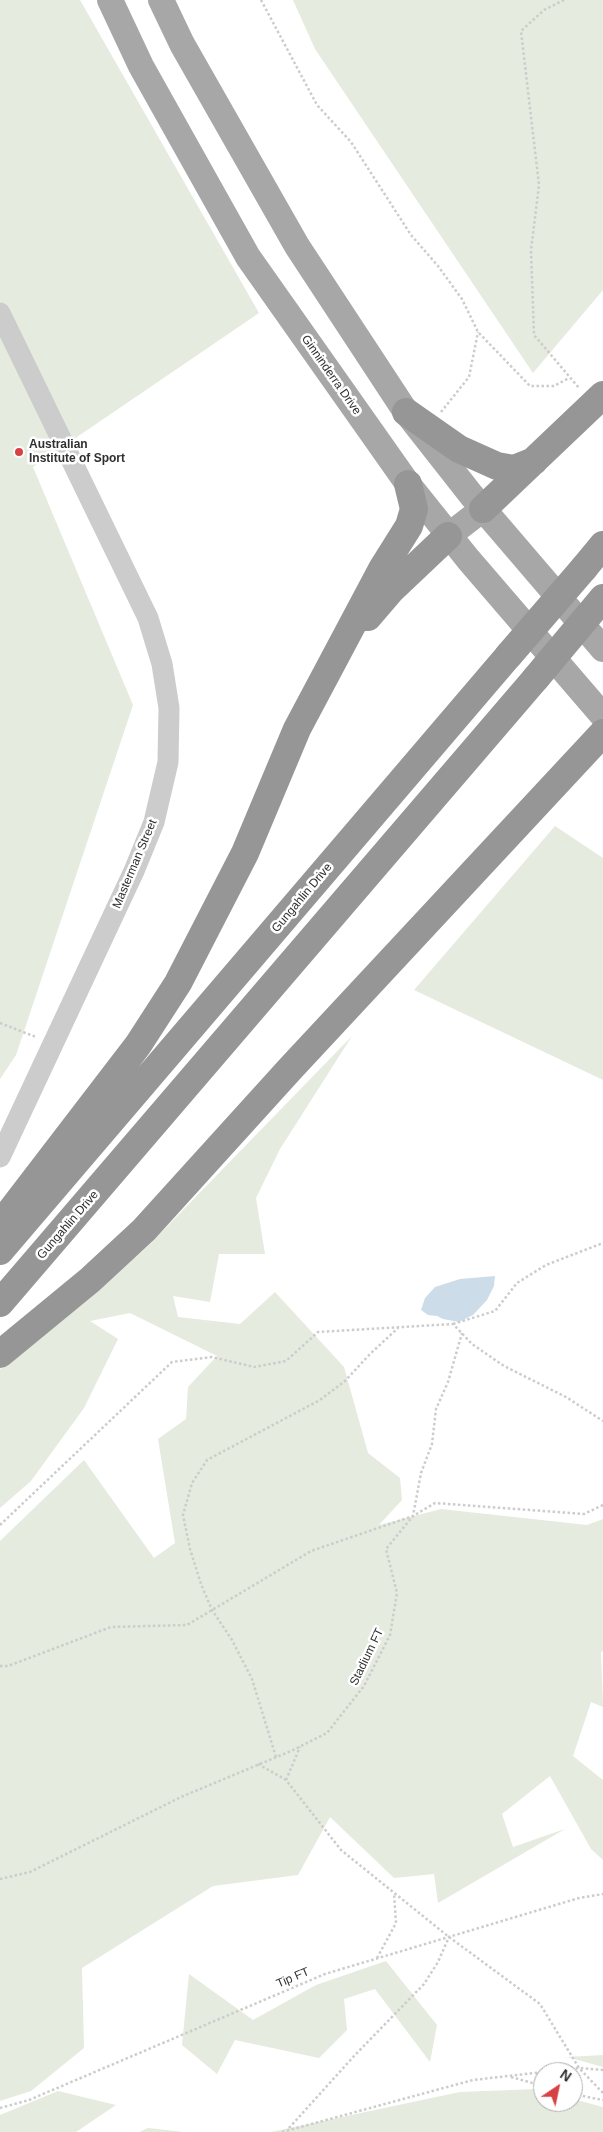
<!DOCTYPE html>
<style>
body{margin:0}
#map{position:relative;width:603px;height:2132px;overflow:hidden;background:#fff;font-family:Arial,sans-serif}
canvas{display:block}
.north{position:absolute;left:533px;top:2062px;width:50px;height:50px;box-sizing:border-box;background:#fff;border:1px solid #acacac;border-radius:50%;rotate:34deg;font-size:14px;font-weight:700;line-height:20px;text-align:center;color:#2f2f2f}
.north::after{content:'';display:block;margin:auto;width:18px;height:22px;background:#d64146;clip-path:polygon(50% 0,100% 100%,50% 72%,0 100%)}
</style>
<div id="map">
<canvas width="603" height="2132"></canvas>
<div class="north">N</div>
</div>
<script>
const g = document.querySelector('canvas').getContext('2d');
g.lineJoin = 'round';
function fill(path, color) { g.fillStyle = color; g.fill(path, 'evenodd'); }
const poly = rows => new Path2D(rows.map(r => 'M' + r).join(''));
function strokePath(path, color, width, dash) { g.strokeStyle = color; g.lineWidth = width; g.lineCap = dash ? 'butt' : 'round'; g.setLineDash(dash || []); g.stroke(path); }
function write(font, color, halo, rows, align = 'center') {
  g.font = font + ' Arial,sans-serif'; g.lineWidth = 5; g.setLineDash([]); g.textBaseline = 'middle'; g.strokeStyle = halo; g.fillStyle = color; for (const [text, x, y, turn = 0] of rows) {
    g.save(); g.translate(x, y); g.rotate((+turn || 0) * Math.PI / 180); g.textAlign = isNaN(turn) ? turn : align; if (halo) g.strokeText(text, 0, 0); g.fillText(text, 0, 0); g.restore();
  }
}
fill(poly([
 [0,0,80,0,259,313,33,467,133,705,16,1055,0,1079],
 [293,0,603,0,603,290,533,373,315,49],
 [555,826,603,858,603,1080,414,990],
 [352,1036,280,1149,256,1198,265,1254,219,1254,210,1302,173,1296,178,1317,240,1324,275,1292,344,1367,368,1453,400,1478,402,1500,379,1525,441,1509,587,1525,603,1519,603,1651,601,1652,603,1707,591,1702,573,1756,603,1780,603,1860,591,1849,550,1776,502,1814,513,1847,565,1829,438,1903,434,1874,394,1878,330,1817,298,1875,213,1886,82,1968,84,2048,31,2091,0,2101,0,1541,84,1460,154,1558,175,1543,158,1439,186,1419,188,1387,217,1356,130,1313,90,1321,118,1339,84,1408,31,1481,0,1508,0,1369,147,1247],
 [386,1961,437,2025,430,2062,375,1989,344,1999,347,2030,319,2058,235,2040,217,2074,182,2045,189,1974,253,2020,316,1985],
 [603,2055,603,2067,567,2057],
 [537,2089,543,2091,543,2102,573,2102,573,2099,603,2107,603,2132,271,2132,460,2092],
 [58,2091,116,2105,76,2132,0,2132,0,2115],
 [148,2128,184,2132,139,2132]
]), '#e5ebde');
fill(poly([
 [495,1276,494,1286,487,1300,473,1315,459,1322,443,1319,437,1316,428,1315,421,1310,425,1298,435,1287,460,1279]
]), '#ccdde9');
strokePath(poly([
 [261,0,317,105,351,142,411,235,438,266,462,299,478,332,530,386,554,386,569,378],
 [564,0,544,10,521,31,539,185,531,250,534,335,579,388],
 [441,412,469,377,478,332],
 [0,1023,36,1037],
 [453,1324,495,1311,517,1283,546,1265,603,1243],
 [0,1525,172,1362,212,1357,254,1367,286,1361,318,1332,453,1324,472,1344,504,1366,566,1397,603,1421],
 [0,1666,8,1666,111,1627,187,1625,311,1551,413,1516,421,1473,432,1444,436,1409,448,1382,462,1333],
 [276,1757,252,1679,232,1640,212,1610,201,1584,190,1549,183,1515,192,1483,207,1460,320,1400,345,1381,370,1354,398,1328],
 [258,1764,286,1780,341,1850,449,1937,540,2004,579,2068,603,2093],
 [286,1780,300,1747],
 [0,1879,30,1872,181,1797,291,1751,327,1733,364,1686,390,1635,397,1593,386,1549,413,1516,435,1503,584,1514,603,1505],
 [377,1958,396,1923,394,1893],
 [546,2072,579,2068,603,2070],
 [511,2077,543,2086],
 [573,2094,603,2100],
 [0,2108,29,2100,325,1974,579,1898,603,1894],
 [289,2128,355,2055,424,1984,438,1962,449,1937],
 [282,2132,473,2080,543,2072]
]), '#ccc', 2.5, [2.5, 2.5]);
strokePath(poly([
 [0,313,148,618,162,664,169,708,168,762,154,822,134,871,0,1157]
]), '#ccc', 21);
strokePath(poly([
 [110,0,141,66,248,257,408,484,468,559,603,716],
 [161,0,182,44,297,246,406,412,472,496,603,649],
 [448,536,483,509]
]), '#a7a7a7', 26);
strokePath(poly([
 [406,412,459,449,497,466,514,469,534,461],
 [483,509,603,395],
 [584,568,603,545],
 [368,617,392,589,448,536],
 [0,1225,138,1045,178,983,245,853,297,729,382,569,409,526,414,509,408,484],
 [0,1251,509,655],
 [0,1303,536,678],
 [0,1354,90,1280,144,1230,290,1069,603,733]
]), '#969696', 28);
strokePath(poly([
 [509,655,584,568],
 [536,678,603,598]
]), '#969696', 28);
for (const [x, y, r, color] of [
 [19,452,5,"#d64146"]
]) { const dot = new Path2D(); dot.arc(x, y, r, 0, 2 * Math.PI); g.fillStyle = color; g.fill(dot); strokePath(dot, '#fff', 2); }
write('12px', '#2f2f2f', '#fff', [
 ["Ginninderra Drive",331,375,55],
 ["Masterman Street",135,864,-67],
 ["Gungahlin Drive",302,898,-50],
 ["Gungahlin Drive",68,1225,-49],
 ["Stadium FT",367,1657,-64],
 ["Tip FT",293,1978,-23]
]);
write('bold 12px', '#2f2f2f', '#fff', [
 ["Australian",29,445],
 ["Institute of Sport",29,459]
], 'left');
</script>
